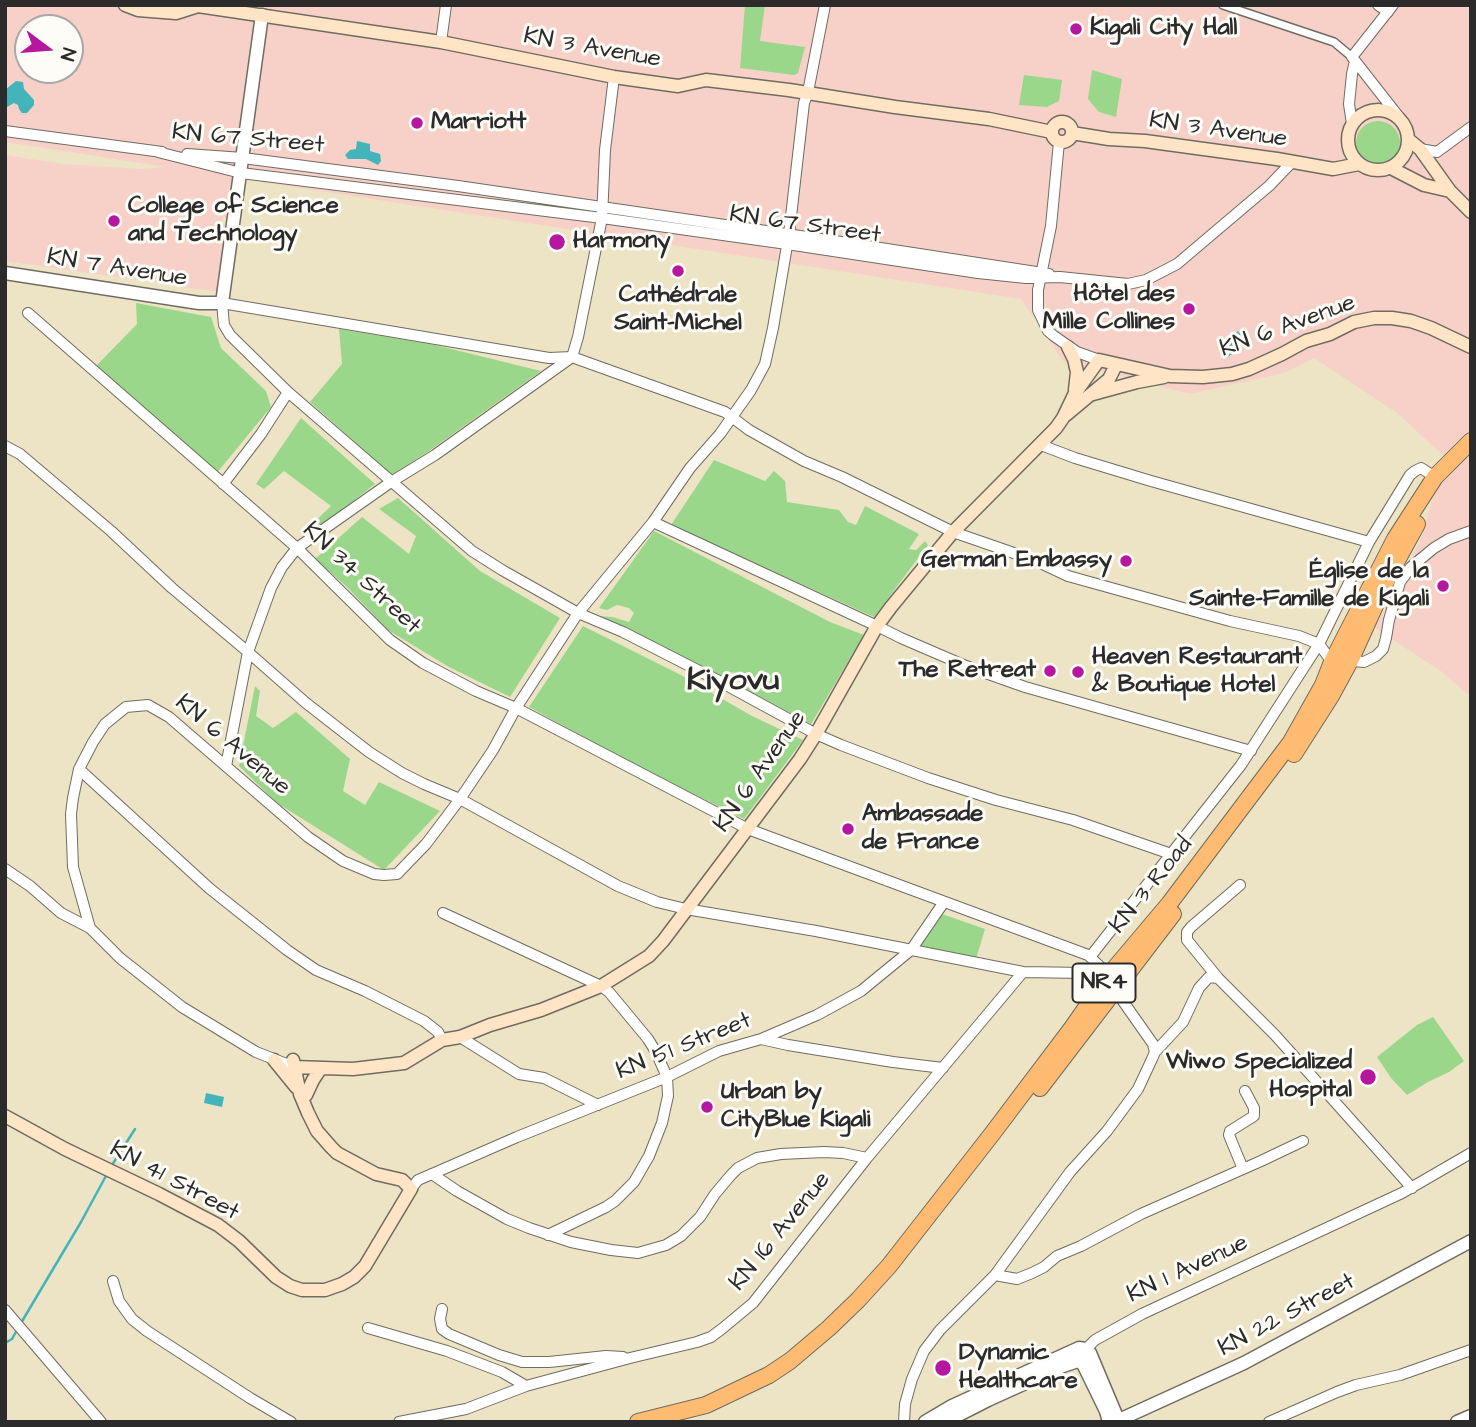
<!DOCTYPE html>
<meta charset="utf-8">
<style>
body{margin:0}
#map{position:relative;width:1476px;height:1427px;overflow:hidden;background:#ede4c5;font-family:"Architects Daughter",sans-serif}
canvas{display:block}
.frame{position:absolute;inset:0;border:7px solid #2b2b2b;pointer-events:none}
.north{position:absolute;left:14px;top:14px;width:70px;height:70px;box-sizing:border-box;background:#fdfcf7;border:2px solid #a9a8a5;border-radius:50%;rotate:106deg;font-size:19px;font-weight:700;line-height:28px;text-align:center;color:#2b2b2b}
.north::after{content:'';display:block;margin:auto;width:24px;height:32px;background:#b5179e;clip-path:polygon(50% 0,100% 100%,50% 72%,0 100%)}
</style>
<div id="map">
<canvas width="1476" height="1427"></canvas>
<div class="frame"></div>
<div class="north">N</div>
</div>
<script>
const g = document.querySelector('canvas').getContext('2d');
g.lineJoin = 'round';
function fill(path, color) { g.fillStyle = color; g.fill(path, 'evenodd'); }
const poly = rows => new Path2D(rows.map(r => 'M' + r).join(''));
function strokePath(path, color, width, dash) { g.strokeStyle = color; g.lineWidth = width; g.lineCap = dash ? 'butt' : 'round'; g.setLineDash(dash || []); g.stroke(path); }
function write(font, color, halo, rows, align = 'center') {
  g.font = font + ' "Architects Daughter",sans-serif'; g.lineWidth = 6; g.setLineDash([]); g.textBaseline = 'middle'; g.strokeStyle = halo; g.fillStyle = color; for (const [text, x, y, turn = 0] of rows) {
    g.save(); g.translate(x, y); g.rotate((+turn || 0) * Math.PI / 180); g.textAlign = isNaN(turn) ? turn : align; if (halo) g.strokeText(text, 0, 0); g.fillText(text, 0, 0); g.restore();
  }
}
fill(poly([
 [5,5,1471,5,1471,697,1442,672,1375,628,1420,542,1445,457,1397,413,1314,358,1284,373,1190,394,1063,361,1021,299,236,178,229,218,223,217,222,223,227,227,219,292,5,261,5,155,63,164,141,169,166,167,5,142],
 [28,28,70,28,70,70,28,70]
]), '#f7d1c8');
fill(poly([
 [745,5,765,5,760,41,805,47,798,73,794,75,740,68],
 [1092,70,1122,79,1116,117,1099,112,1088,99],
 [1024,75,1062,80,1059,101,1047,107,1019,105],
 '1356 143a22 22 0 1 1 44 0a22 22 0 1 1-44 0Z',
 [136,303,211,317,221,348,266,391,271,407,216,474,96,366,137,324],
 [339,329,435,345,541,371,429,451,392,475,310,402,342,364],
 [301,418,375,484,316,530,305,531,331,506,284,471,264,489,256,484],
 [714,460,765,481,774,471,785,481,787,502,839,510,848,522,856,525,865,506,919,534,909,549,916,550,925,541,928,545,874,617,671,525],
 [398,498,480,571,560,618,510,697,449,667,388,630,346,586,315,559,362,517,409,554,416,536,379,509],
 [654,531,830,622,864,635,811,724,741,687,745,677,732,672,725,680,598,616,612,617,629,622,634,613,629,608,617,605,607,610,599,608],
 [583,626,679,674,752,716,803,740,744,819,631,763,529,707],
 [255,686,260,691,256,716,273,728,296,712,350,759,343,791,365,805,379,782,440,811,384,870,277,803,239,766],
 [942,914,985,929,976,959,919,948],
 [1433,1017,1464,1061,1449,1072,1428,1082,1407,1095,1391,1078,1377,1057,1417,1025]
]), '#9bd78b');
fill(poly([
 [16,81,23,82,24,89,34,100,34,105,27,113,22,113,19,109,18,105,14,103,7,107,5,106,5,90],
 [357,141,370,144,370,151,380,154,381,161,378,165,366,159,348,159,345,155,350,150,356,149],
 [1238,331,1246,342,1227,358,1218,347],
 [206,1093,224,1097,222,1107,204,1103]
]), '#44b4bb');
strokePath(poly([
 [112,1165,135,1129],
 [21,1323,81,1222,107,1174],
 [5,1343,12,1339,18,1328]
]), '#44b4bb', 2.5);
const pedestrian = poly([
 [1223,5,1334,42,1352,57]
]);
const minor = poly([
 [1378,5,1388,12],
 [1393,5,1352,57,1399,117],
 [441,42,446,5],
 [1352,124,1349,104,1352,74,1355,61],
 [5,131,162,152],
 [1059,142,1051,226,1038,290,1038,310,1048,331,1054,336,1077,352,1099,360],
 [1420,149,1437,152,1471,127],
 [158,152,241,173,602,218,787,244,978,273,1026,278,1060,277,1128,284,1146,280,1177,264,1269,186,1292,162],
 [187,154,243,158,458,186,848,243,1049,274],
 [28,313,297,548,390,640,423,663,476,691,516,708,748,829,1088,955,1109,975,1120,997,1153,1044,1155,1052,1152,1059,1138,1089,1107,1131,1070,1172,995,1275,940,1330,924,1351,912,1379,905,1404,904,1422],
 [1041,445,1075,458,1151,481,1369,542],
 [5,446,20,454,111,531,172,588,248,652,306,703,369,752,402,773,424,784,460,799,618,886,657,902,686,909,816,931,1023,972,1085,973,1106,986],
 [223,484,261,434,288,392],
 [653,522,877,626,901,638,966,666,1025,687,1251,751],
 [226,766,248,652,271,588,282,567,297,548,391,482,435,455,572,357,578,337,602,218,605,150,614,77],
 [79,769,209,888,287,950,316,970,365,991,424,1021,438,1032,442,1040],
 [1171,854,1073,820,996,800,928,778,841,745,816,734,717,680,623,632,578,613,502,570,472,551,288,392,230,335,224,325,222,303,549,358,572,357,725,412,749,430,804,461,842,477,953,532,1034,560,1068,576,1230,621,1299,636,1319,644,1332,662,1353,661,1364,662,1376,656,1383,649,1386,638,1389,620,1400,582,1411,567,1434,548,1449,539,1471,531],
 [5,869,30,886,61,913,90,928],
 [1240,885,1191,927,1187,932,1187,940,1218,978,1275,1035,1412,1188],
 [443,913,601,986,609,992,648,1039,656,1052,667,1077,668,1096,662,1123,649,1156,634,1182,615,1201,606,1207,548,1235],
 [1090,957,1241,765,1319,644,1369,542,1410,475,1415,471,1421,468,1435,477],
 [460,1037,519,1074,544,1078,598,1105],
 [761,1039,788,1045,893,1062,943,1068],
 [1155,1052,1183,1022,1199,988,1209,977,1218,978],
 [294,1067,256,1052,182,1007,120,958,90,928,73,867,71,814,73,798,79,769,93,742,105,724,126,707,148,705,169,717,308,837,343,861,374,874,384,875,397,874,426,844,460,799,493,750,516,708,578,613,653,522,690,468,720,434,751,390,765,364,773,328,789,234,804,103,808,92,825,5],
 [1243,1169,1229,1135,1230,1131,1254,1116,1254,1108,1245,1091],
 [432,1174,457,1191,507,1219,529,1228,571,1242,611,1250,638,1253,666,1245,681,1236,700,1217,715,1194,731,1175,738,1168,757,1158,781,1154,824,1152,843,1153,867,1158],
 [411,1189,418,1180,432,1174,517,1137,667,1077,719,1051,761,1039,817,1015,861,991,911,950,944,902],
 [995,1275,1017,1279,1032,1273,1044,1267,1057,1256,1081,1246,1141,1214,1261,1161,1303,1141],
 [113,1281,119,1301,132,1319,147,1331,250,1398,291,1422],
 [442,1309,440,1319,442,1329,449,1334,499,1355,522,1362,549,1362,606,1356,623,1357],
 [5,1310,101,1422],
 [368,1328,447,1351,502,1372,526,1386],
 [1078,1361,1086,1349,1095,1340,1142,1314,1402,1193,1471,1153],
 [399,1422,466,1409,526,1386,630,1358,697,1342,711,1337,723,1328,753,1303,867,1158,1023,972],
 [1269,1422,1337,1392,1356,1385,1400,1375,1471,1350]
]);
const tertiary = poly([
 [5,273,199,303,222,303,262,15],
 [1119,1420,1244,1363,1471,1241],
 [925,1422,952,1406,1079,1348,1086,1349,1090,1353,1119,1422],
 [945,1422,988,1400,1063,1366,1078,1361,1083,1364,1086,1370,1106,1411,1109,1422],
 [1457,1422,1471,1416]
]);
const secondary = poly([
 [125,5,138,10,176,13,198,6,441,42,614,77,678,86,706,80,789,90,895,107,989,119,1052,132],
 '1348 140a30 30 0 1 1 60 0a30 30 0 1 1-60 0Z',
 '1052 132a10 10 0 1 1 20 0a10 10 0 1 1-20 0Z',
 [1072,133,1109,139,1145,141,1277,159,1333,169,1359,164],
 [1409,140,1420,149,1450,191,1471,212],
 [1391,168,1424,185,1450,191],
 [1068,347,1074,359,1077,372,1075,390],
 [1093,394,1137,382,1164,377],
 [1066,415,1109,379,1116,365],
 [274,1060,296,1087],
 [294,1067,353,1069,404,1063,442,1040,460,1037,490,1025,541,1010,601,986,649,956,663,941,800,759,816,734,877,626,891,607,953,532,1056,428,1063,418,1074,395,1099,360,1170,376,1203,377,1232,374,1249,369,1282,354,1306,341,1330,334,1354,322,1374,318,1392,318,1411,321,1431,328,1471,347],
 [306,1095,313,1080,321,1068],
 [5,1116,65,1149,159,1194,218,1225,239,1241,276,1277,290,1286,302,1290,325,1290,342,1284,354,1277,365,1266,411,1189,402,1180,376,1174,337,1153,331,1147,317,1131,308,1113,300,1094,293,1060]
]);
const trunk = poly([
 [1294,754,1331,696,1350,661,1388,577,1417,524],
 [1040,1088,1173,914],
 [638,1422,706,1405,769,1375,790,1361,829,1328,858,1300,889,1266,992,1134,1072,1028,1109,975,1169,904,1291,742,1323,685,1332,662,1395,539,1435,477,1471,441]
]);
strokePath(pedestrian, '#6f6c61', 10);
strokePath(minor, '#6f6c61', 12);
strokePath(tertiary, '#6f6c61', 15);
strokePath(secondary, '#6f6c61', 15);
strokePath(trunk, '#6f6c61', 18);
strokePath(pedestrian, '#fff', 7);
strokePath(minor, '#fff', 10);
strokePath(tertiary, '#fff', 12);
strokePath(secondary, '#ffe4c6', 12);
strokePath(trunk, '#ffbb71', 16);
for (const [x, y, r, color] of [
 [1076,29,7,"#b5179e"],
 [417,123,7,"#b5179e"],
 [114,221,7,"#b5179e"],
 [557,242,9,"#b5179e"],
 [678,271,7,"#b5179e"],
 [1189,309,7,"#b5179e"],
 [1126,561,7,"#b5179e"],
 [1443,586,7,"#b5179e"],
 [1050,671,7,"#b5179e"],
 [1078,672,7,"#b5179e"],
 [848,829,7,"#b5179e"],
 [1368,1077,9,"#b5179e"],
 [707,1107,7,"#b5179e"],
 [943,1368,9,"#b5179e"]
]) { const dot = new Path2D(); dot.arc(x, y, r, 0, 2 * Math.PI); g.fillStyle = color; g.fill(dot); strokePath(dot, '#fdfcf7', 2.5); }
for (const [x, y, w] of [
 [1104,983,63]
]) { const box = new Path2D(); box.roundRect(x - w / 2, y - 19.5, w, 39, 5); g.fillStyle = '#fdfcf7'; g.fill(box); strokePath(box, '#2b2b2b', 2); }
write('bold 23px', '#2b2b2b', null, [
 ["NR4",1104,983]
]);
write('bold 24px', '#2b2b2b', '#fdfcf7', [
 ["Kigali City Hall",1090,29],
 ["Marriott",431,123],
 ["College of Science",128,207],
 ["and Technology",128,235],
 ["Harmony",573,242],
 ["Hôtel des",1175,295,"right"],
 ["Mille Collines",1175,323,"right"],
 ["Cathédrale",678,296,"center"],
 ["Saint-Michel",678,324,"center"],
 ["German Embassy",1112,561,"right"],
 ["Église de la",1429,572,"right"],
 ["Sainte-Famille de Kigali",1429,600,"right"],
 ["Heaven Restaurant",1092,658],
 ["& Boutique Hotel",1092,686],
 ["The Retreat",1036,671,"right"],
 ["Ambassade",862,815],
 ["de France",862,843],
 ["Wiwo Specialized",1352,1063,"right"],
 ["Hospital",1352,1091,"right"],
 ["Urban by",721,1093],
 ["CityBlue Kigali",721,1121],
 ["Dynamic",959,1354],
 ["Healthcare",959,1382]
], 'left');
write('24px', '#2b2b2b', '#fdfcf7', [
 ["KN 3 Avenue",592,49,10],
 ["KN 3 Avenue",1218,131,8],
 ["KN 67 Street",248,140,5],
 ["KN 67 Street",805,226,8],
 ["KN 7 Avenue",117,269,9],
 ["KN 6 Avenue",1288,327,-20],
 ["KN 34 Street",361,579,43],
 ["KN 6 Avenue",232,746,40],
 ["KN 6 Avenue",761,772,-55],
 ["KN 3 Road",1152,886,-51],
 ["KN 51 Street",684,1047,-22],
 ["KN 41 Street",174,1182,28],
 ["KN 16 Avenue",781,1232,-51],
 ["KN 1 Avenue",1188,1270,-25],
 ["KN 22 Street",1287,1316,-28]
]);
write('bold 32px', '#2b2b2b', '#fdfcf7', [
 ["Kiyovu",733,682]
]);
</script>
